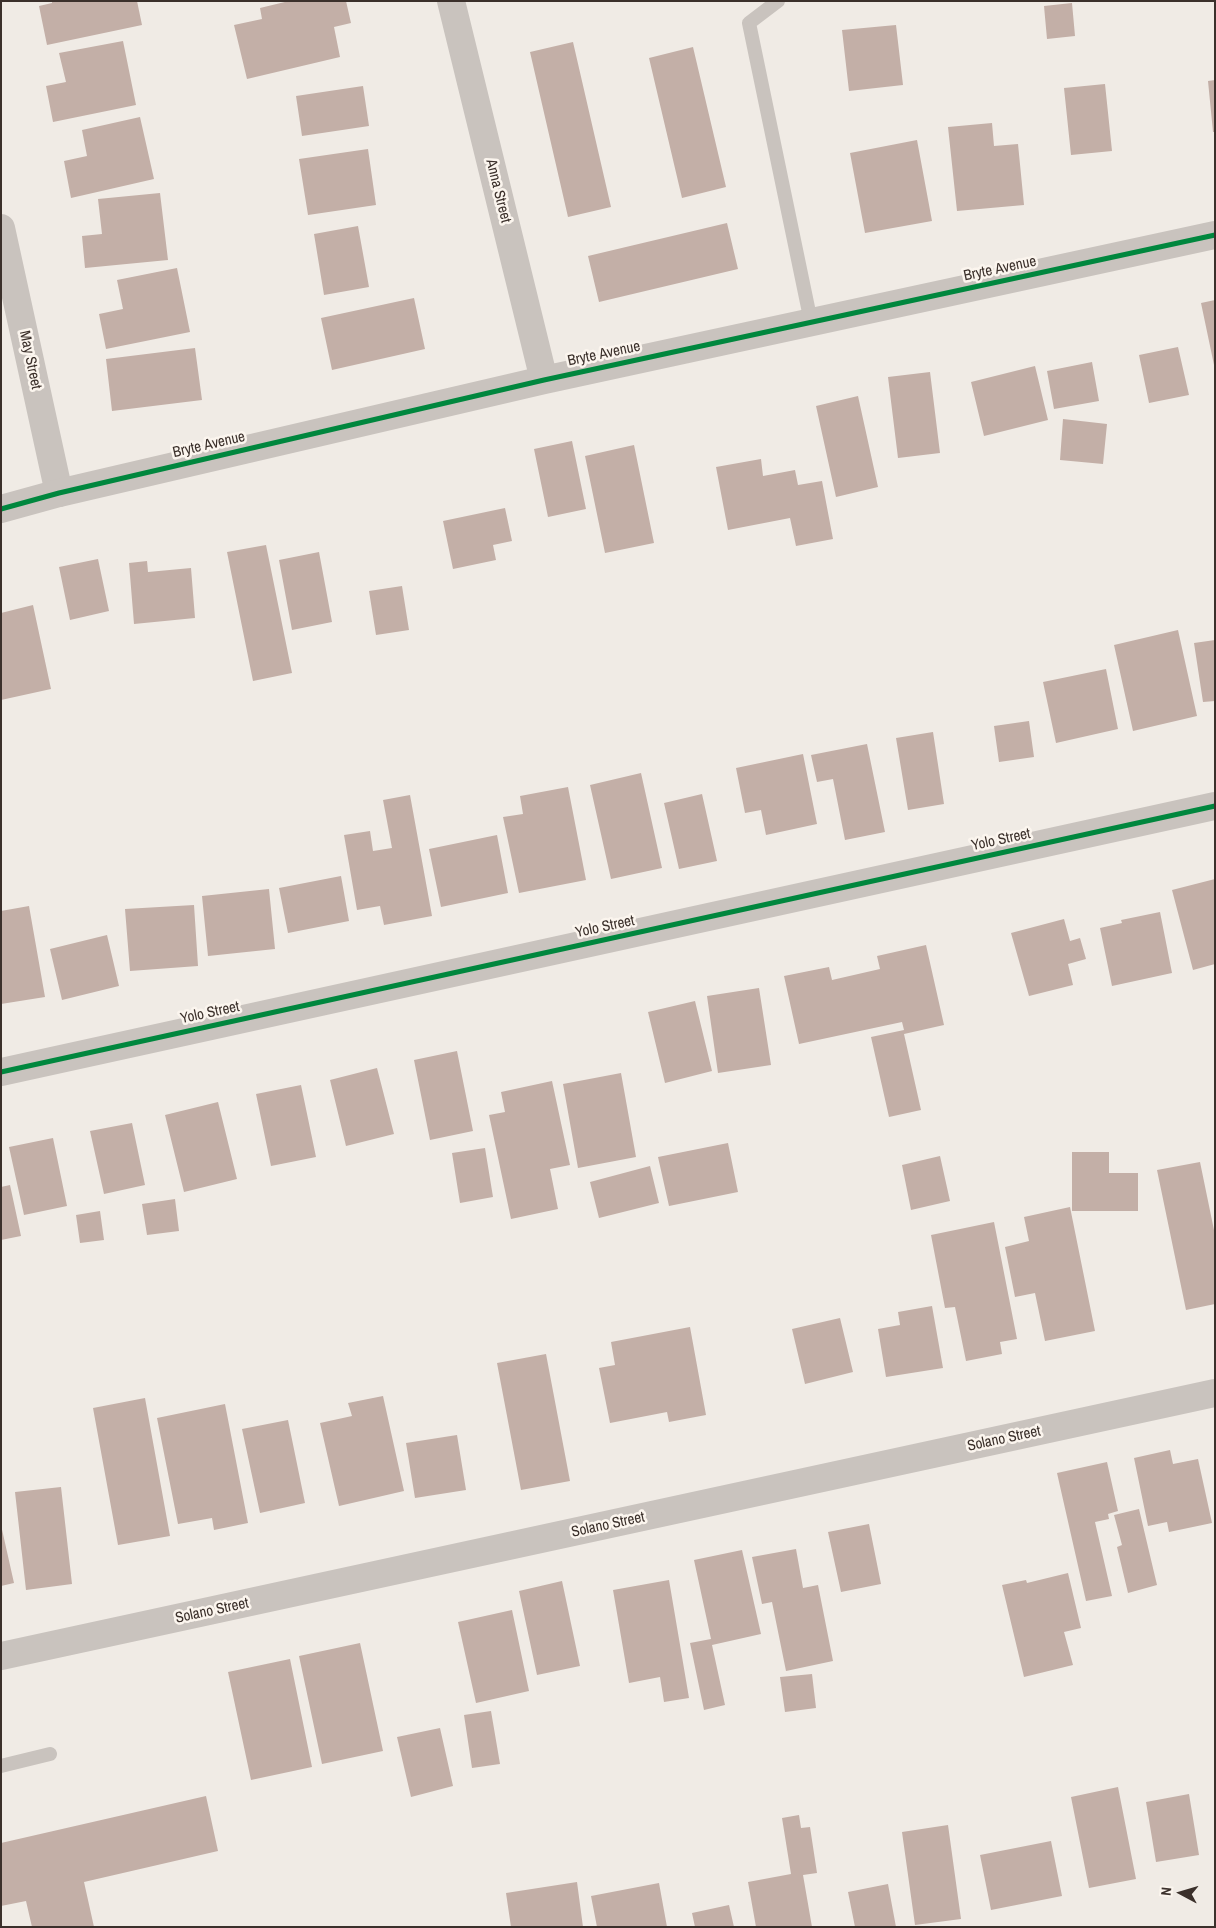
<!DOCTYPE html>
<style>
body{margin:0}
#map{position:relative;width:1216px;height:1928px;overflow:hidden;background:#f0ebe5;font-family:"Archivo Narrow",sans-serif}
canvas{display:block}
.frame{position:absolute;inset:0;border:2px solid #3b302b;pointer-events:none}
.north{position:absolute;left:1156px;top:1868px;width:50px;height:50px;-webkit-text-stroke:4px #fbf5ee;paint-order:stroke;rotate:276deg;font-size:14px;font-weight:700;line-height:20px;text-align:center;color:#3b302b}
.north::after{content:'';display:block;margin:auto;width:18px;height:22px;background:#3b302b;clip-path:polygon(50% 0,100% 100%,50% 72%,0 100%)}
</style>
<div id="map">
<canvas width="1216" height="1928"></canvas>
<div class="frame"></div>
<div class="north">N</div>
</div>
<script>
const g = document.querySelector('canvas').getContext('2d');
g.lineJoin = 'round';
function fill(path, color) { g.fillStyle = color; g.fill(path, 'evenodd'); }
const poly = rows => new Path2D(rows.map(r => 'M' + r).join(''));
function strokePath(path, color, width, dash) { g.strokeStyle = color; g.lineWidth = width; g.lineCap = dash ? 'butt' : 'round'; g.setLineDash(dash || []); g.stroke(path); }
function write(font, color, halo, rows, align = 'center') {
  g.font = font + ' "Archivo Narrow",sans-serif'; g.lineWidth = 5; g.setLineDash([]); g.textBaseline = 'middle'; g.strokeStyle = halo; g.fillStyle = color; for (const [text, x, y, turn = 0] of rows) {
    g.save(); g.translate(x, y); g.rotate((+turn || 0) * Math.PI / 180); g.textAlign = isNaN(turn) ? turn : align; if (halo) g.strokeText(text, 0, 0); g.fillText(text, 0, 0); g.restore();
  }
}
fill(poly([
 [52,1,137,1,142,25,47,45,39,6,52,3],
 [289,1,346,1,351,23,334,27,340,57,247,79,234,25,262,19,260,8],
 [1072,3,1075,36,1047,39,1044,6],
 [896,25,903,85,849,91,842,30],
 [123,41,136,105,53,122,46,86,66,82,59,53],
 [573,42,611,207,568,217,530,52],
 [693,47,726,187,682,198,649,58],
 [1215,80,1215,132,1213,132,1208,81],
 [1105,84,1112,151,1071,155,1064,88],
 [363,86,369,126,302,136,296,96],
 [140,117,154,179,71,198,64,161,87,156,82,130],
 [992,123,994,146,1018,144,1024,205,957,211,948,127],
 [917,140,932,221,865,233,850,153],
 [368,149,376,205,308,215,299,159],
 [160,193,168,260,85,268,82,236,102,234,98,199],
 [727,223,738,269,599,302,588,256],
 [358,226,369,287,324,295,314,234],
 [177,268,190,332,106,349,99,314,123,309,117,280],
 [414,298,425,349,332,370,321,318],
 [1215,300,1215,365,1214,365,1201,303],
 [1178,347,1189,395,1149,403,1139,355],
 [195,348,202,400,112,411,106,359],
 [1092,362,1099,401,1054,409,1047,371],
 [1035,366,1048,420,984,436,971,382],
 [930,372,940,453,898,458,888,377],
 [858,396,878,487,836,497,816,406],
 [1063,419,1107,424,1103,464,1060,460],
 [572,441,586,509,548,517,534,449],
 [634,445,654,543,605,553,585,456],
 [761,459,763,476,795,470,798,485,822,481,833,539,796,546,790,518,728,530,716,467],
 [505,508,512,541,493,545,496,560,453,569,443,521],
 [266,545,292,673,253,681,227,552],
 [319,552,332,622,292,630,279,560],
 [98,559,109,611,70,620,59,567],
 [147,561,148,572,191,568,195,618,134,624,129,563],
 [402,586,409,630,376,635,369,591],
 [33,605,51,689,1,700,1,613],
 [1178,630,1197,716,1133,731,1114,645],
 [1215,640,1215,701,1203,702,1194,643],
 [1106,669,1118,729,1056,743,1043,682],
 [1029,721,1034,757,999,762,994,726],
 [933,732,944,804,908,810,896,738],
 [867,744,885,832,845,840,833,779,817,782,811,755],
 [803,754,817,824,766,835,761,810,745,813,736,768],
 [641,773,662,868,611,879,590,785],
 [568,787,586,880,519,893,503,817,523,814,520,796],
 [702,794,717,861,679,869,664,803],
 [410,795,432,916,384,925,380,906,357,910,344,835,370,831,373,851,392,848,383,800],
 [497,835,508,893,441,907,429,849],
 [341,876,349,921,288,933,279,888],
 [1215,879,1215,964,1193,970,1172,890],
 [269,889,275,949,208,956,202,896],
 [194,905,198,966,130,971,125,909],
 [29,906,45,997,1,1004,1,911],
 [1160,912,1172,973,1112,986,1100,928,1122,923,1121,920],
 [1064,919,1070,941,1080,938,1086,959,1068,964,1073,985,1029,996,1011,933],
 [107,935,119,986,62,1000,50,949],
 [926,945,944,1025,904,1034,921,1110,889,1117,871,1037,904,1030,902,1022,799,1044,784,976,829,967,832,980,880,969,877,956],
 [759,988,771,1065,718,1073,707,996],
 [695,1001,712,1071,665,1083,648,1012],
 [457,1051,473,1131,430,1140,414,1060],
 [377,1068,394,1134,346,1146,330,1080],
 [621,1073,636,1157,578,1168,563,1084],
 [552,1081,570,1165,550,1169,558,1209,511,1219,489,1115,505,1112,501,1092],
 [301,1085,316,1157,271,1166,256,1094],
 [218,1102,237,1179,184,1192,165,1115],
 [132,1123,145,1185,104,1194,90,1131],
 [53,1138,67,1206,24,1215,9,1147],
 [728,1143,738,1192,669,1206,658,1157],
 [485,1148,493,1197,460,1203,452,1153],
 [1072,1152,1109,1152,1109,1173,1138,1173,1138,1211,1072,1211],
 [940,1156,950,1201,911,1210,902,1165],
 [1200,1162,1215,1235,1215,1304,1186,1310,1157,1170],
 [650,1166,659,1203,599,1218,590,1182],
 [10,1185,21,1236,1,1240,1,1187],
 [175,1199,179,1231,147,1235,142,1204],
 [1070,1207,1095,1331,1045,1341,1035,1293,1015,1297,1005,1247,1029,1241,1024,1217],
 [100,1211,104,1240,80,1243,76,1215],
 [994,1222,1017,1339,1000,1342,1002,1354,966,1361,955,1307,945,1308,931,1235],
 [932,1306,943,1368,886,1377,878,1329,900,1325,898,1312],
 [840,1318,853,1372,805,1384,792,1329],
 [690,1327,706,1415,669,1422,667,1412,610,1423,599,1368,615,1365,611,1342],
 [546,1354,570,1481,521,1490,497,1363],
 [383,1396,404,1491,339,1506,320,1423,352,1416,348,1403],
 [145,1398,170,1536,118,1545,93,1408],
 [225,1404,248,1523,214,1530,212,1518,178,1524,157,1418],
 [288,1420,305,1503,260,1513,242,1429],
 [457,1435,466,1490,415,1498,406,1443],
 [1170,1450,1173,1464,1198,1459,1212,1523,1169,1532,1167,1522,1148,1526,1134,1458],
 [1107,1462,1118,1511,1108,1514,1109,1519,1095,1522,1112,1596,1086,1601,1057,1473],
 [61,1487,72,1584,26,1590,15,1492],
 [1139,1509,1157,1585,1128,1593,1117,1547,1122,1545,1114,1515],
 [869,1524,881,1584,841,1592,828,1532],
 [1,1525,14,1583,1,1586],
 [796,1549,803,1588,818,1585,833,1661,786,1671,772,1602,762,1604,752,1557],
 [742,1550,761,1634,712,1645,725,1705,704,1710,690,1643,711,1639,694,1560],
 [1068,1573,1081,1628,1064,1632,1073,1665,1024,1677,1002,1585,1026,1580,1027,1583],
 [669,1580,689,1698,664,1702,660,1677,629,1683,613,1590],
 [562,1581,580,1666,537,1675,519,1591],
 [512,1610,529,1691,476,1703,458,1622],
 [360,1643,383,1751,322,1764,299,1656],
 [290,1659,312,1767,251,1780,228,1672],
 [812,1674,816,1708,785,1712,780,1677],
 [491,1711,500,1764,472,1768,464,1715],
 [440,1728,453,1786,411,1797,397,1737],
 [1118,1787,1136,1879,1089,1888,1071,1797],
 [1189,1794,1199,1855,1156,1862,1146,1802],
 [206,1796,218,1851,84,1882,94,1927,32,1927,26,1901,1,1906,1,1843],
 [799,1815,801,1828,810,1827,817,1873,803,1875,812,1927,756,1927,748,1882,791,1874,782,1818],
 [948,1825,961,1919,915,1925,902,1832],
 [1051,1841,1062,1896,991,1910,980,1855],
 [577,1882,583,1927,511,1927,506,1893],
 [659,1883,667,1927,597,1927,591,1896],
 [888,1884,896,1927,855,1927,848,1892],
 [729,1905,734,1927,695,1927,692,1913]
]), '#c3afa7');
strokePath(poly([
 [778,1,749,23,811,322],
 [1,1766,50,1754]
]), '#c9c3be', 14);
strokePath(poly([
 [1,228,59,493],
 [1,1072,1215,806],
 [1,1656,1215,1393]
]), '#c9c3be', 28);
strokePath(poly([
 [451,1,544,380],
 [1,509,59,493,544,380,1215,235]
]), '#c9c3be', 28);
strokePath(poly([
 [1,509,59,493,544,380,1215,235],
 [1,1072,1215,806]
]), '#00873e', 5);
write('15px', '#3b302b', '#fbf5ee', [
 ["Anna Street",498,191,76],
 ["Bryte Avenue",1000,269,-12],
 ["Bryte Avenue",604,354,-12],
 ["May Street",30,360,78],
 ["Bryte Avenue",209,445,-13],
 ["Yolo Street",1001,840,-12],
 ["Yolo Street",605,927,-12],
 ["Yolo Street",210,1013,-12],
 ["Solano Street",1004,1439,-12],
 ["Solano Street",608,1525,-12],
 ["Solano Street",212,1611,-12]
]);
</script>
